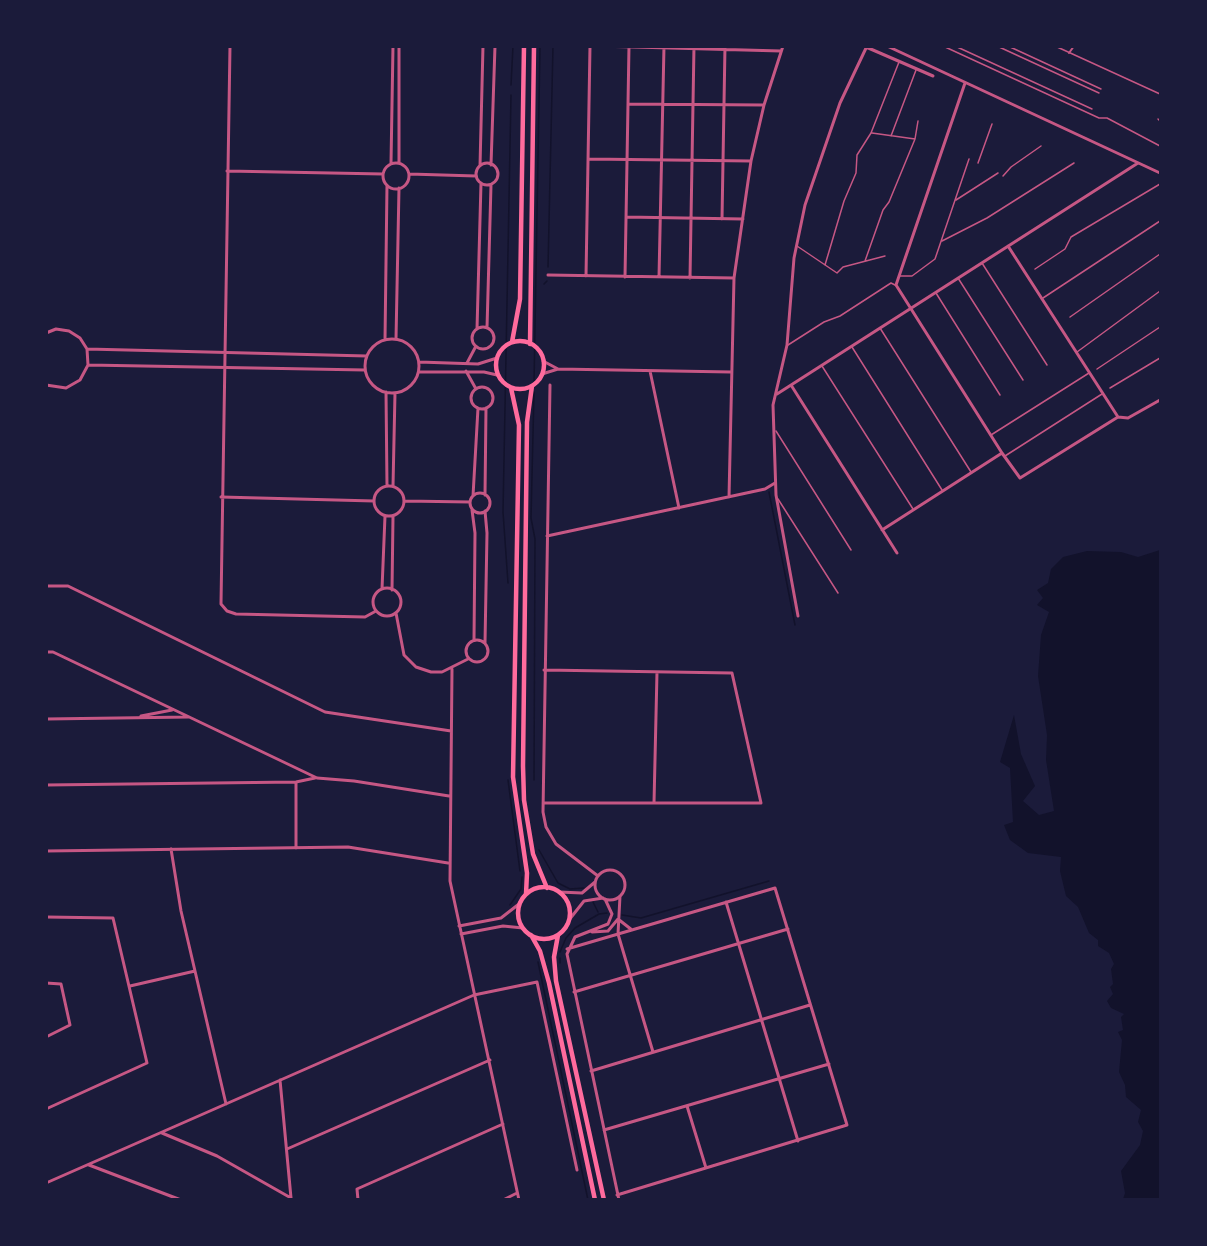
<!DOCTYPE html>
<style>
body{margin:0}
#map{position:relative;width:1207px;height:1246px;overflow:hidden;background:#1b1b3a;font-family:"Exo 2",sans-serif}
canvas{display:block}
.frame{position:absolute;inset:0;border:48px solid #1b1b3a;pointer-events:none}
</style>
<div id="map">
<canvas width="1207" height="1246"></canvas>
<div class="frame"></div>
</div>
<script>
const g = document.querySelector('canvas').getContext('2d');
g.lineJoin = 'round';
function fill(path, color) { g.fillStyle = color; g.fill(path, 'evenodd'); }
const poly = rows => new Path2D(rows.map(r => 'M' + r).join(''));
function strokePath(path, color, width, dash) { g.strokeStyle = color; g.lineWidth = width; g.lineCap = dash ? 'butt' : 'round'; g.setLineDash(dash || []); g.stroke(path); }
fill(poly([
 [1160,550,1160,1199,1123,1199,1125,1193,1121,1171,1140,1145,1143,1131,1138,1122,1141,1110,1126,1097,1125,1085,1119,1072,1122,1040,1118,1032,1123,1030,1121,1017,1124,1014,1111,1008,1107,1001,1113,994,1110,987,1113,984,1111,969,1114,964,1109,953,1098,946,1098,940,1089,933,1078,907,1066,896,1060,871,1061,857,1028,853,1010,840,1004,825,1013,822,1010,768,1000,762,1014,715,1021,754,1035,786,1023,801,1039,815,1054,811,1046,760,1047,735,1038,676,1041,635,1049,612,1037,605,1043,598,1037,590,1048,583,1051,569,1063,557,1087,551,1121,552,1138,557]
]), '#12122b');
strokePath(poly([
 [511,85,513,46],
 [548,267,553,46],
 [544,284,547,281],
 [534,384,540,46],
 [534,392,531,518,535,539,534,780],
 [769,492,795,625],
 [508,583,503,512,511,95],
 [508,780,520,871],
 [539,850,558,883,570,889,584,888],
 [593,902,598,912],
 [510,905,521,889,522,877],
 [622,915,641,918,769,881],
 [560,952,566,938,575,928,599,914,607,913],
 [560,958,560,963],
 [538,962,588,1200]
]), '#12122b', 1.5);
strokePath(poly([
 [943,46,1099,118,1107,118,1160,146],
 [955,46,1092,109],
 [997,46,1099,93],
 [1008,46,1101,89],
 [1055,46,1160,94],
 [1158,119,1160,121],
 [872,133,915,139],
 [891,136,916,70],
 [978,163,992,124],
 [1003,176,1011,167,1041,146],
 [956,200,998,173],
 [942,241,987,218,1074,163],
 [797,246,837,273,843,267,885,256],
 [865,261,883,210,889,202,915,139,918,121],
 [982,263,1047,365],
 [825,265,844,201,856,173,857,155,871,133,899,62],
 [1035,269,1065,249,1071,237,1160,184],
 [900,276,912,276,935,259,969,159],
 [958,278,1023,380],
 [936,293,1000,395],
 [1043,298,1160,221],
 [1070,317,1160,254],
 [880,328,971,472],
 [788,345,824,322,840,316,891,283,895,285],
 [852,347,942,490],
 [1077,352,1160,291],
 [822,366,913,509],
 [1097,369,1160,327],
 [1110,388,1160,358],
 [776,431,851,550],
 [991,435,1089,373],
 [1005,456,1102,394],
 [778,499,838,593]
]), '#c65784', 1.5);
strokePath(poly([
 [1069,53,1074,46]
]), '#c65784', 2);
strokePath(poly([
 [230,46,221,604,227,611,236,614,365,617,376,611],
 [597,46,781,51],
 [887,46,1160,173],
 [866,47,933,76],
 [965,83,896,285,1002,453],
 [628,104,764,105],
 [589,159,751,161],
 '383 176a13 13 0 1 1 26 0a13 13 0 1 1-26 0Z',
 [391,163,393,46],
 [399,163,399,46],
 '476 174a11 11 0 1 1 22 0a11 11 0 1 1-22 0Z',
 [491,165,495,46],
 [480,166,483,46],
 [227,171,383,174],
 [409,174,476,176],
 [626,217,743,219],
 [722,219,725,46],
 [1008,246,1118,417],
 [548,275,734,278],
 [586,276,590,46],
 [625,277,629,46],
 [659,277,664,46],
 [690,278,694,46],
 '472 338a11 11 0 1 1 22 0a11 11 0 1 1-22 0Z',
 [487,328,491,185],
 [477,329,481,183],
 [46,333,56,329,69,331,80,338,87,349,88,365,80,380,66,388,46,385],
 [396,339,399,188],
 '365 366a27 27 0 1 1 54 0a27 27 0 1 1-54 0Z',
 [385,340,387,185],
 [87,349,367,356],
 [543,361,558,369,731,372],
 [419,362,478,364,497,358],
 [467,363,476,346],
 [88,365,365,370],
 [466,371,476,389],
 [650,371,679,508],
 [419,372,484,372,497,375],
 [542,374,558,369],
 [550,385,543,812,546,827,556,844,598,876],
 [791,385,897,553],
 '471 398a11 11 0 1 1 22 0a11 11 0 1 1-22 0Z',
 [386,392,387,486],
 [777,394,1138,163],
 '374 501a15 15 0 1 1 30 0a15 15 0 1 1-30 0Z',
 [393,486,395,393],
 '470 503a10 10 0 1 1 20 0a10 10 0 1 1-20 0Z',
 [485,495,486,408],
 [473,496,478,408],
 [221,497,374,501],
 [729,497,734,278,751,161,764,105,783,46],
 [405,501,470,502],
 [472,510,475,533,474,640],
 [485,511,487,533,485,643],
 [882,530,1002,453,1020,478,1118,417,1128,418,1160,400],
 [547,536,765,489,775,483],
 [46,586,68,586,325,712,451,731],
 '373 602a14 14 0 1 1 28 0a14 14 0 1 1-28 0Z',
 [382,589,385,516],
 [392,590,393,517],
 [396,613,404,655,416,667,431,672,442,672,468,659],
 [798,616,776,495,773,405,787,345,794,258,805,205,840,103,867,46],
 '466 651a11 11 0 1 1 22 0a11 11 0 1 1-22 0Z',
 [46,652,53,652,317,778,354,781,449,796],
 [452,669,450,881,519,1200],
 [141,716,172,710],
 [46,719,189,717],
 [46,785,296,782,315,778],
 [543,803,761,803,732,673,544,670],
 [654,803,657,672],
 [296,848,296,782],
 [171,849,181,911,226,1104],
 [46,851,348,847,448,863],
 '595 885a15 15 0 1 1 30 0a15 15 0 1 1-30 0Z',
 [559,892,582,893,595,882],
 [620,896,618,934,653,1052],
 [605,899,612,914,608,924,575,937,567,954,619,1200],
 [726,902,798,1141],
 [46,917,113,918,147,1063,46,1109],
 [569,920,584,901,603,898],
 [459,926,501,918,519,904],
 [592,932,608,931,618,919,632,930],
 [461,934,503,926,523,928],
 [567,949,775,888,847,1125,617,1195],
 [46,983,61,984,70,1025,46,1037],
 [130,986,195,971],
 [574,992,788,929],
 [591,1071,810,1005],
 [280,1080,291,1198],
 [687,1106,706,1168],
 [604,1130,829,1064],
 [162,1133,217,1156,291,1198],
 [287,1149,490,1060],
 [89,1165,181,1200],
 [46,1183,474,995,537,982,577,1170],
 [358,1200,357,1189,503,1124],
 [503,1200,517,1193]
]), '#c65784', 3);
strokePath(poly([
 '496 365a24 24 0 1 1 48 0a24 24 0 1 1-48 0Z',
 [512,342,520,299,524,46],
 [530,344,534,46],
 [532,386,527,422,523,766,524,800,533,854,547,888],
 [511,388,519,425,513,777,527,873,526,894],
 '518 913a26 26 0 1 1 52 0a26 26 0 1 1-52 0Z',
 [531,935,540,951,549,983,595,1200],
 [558,935,554,957,556,981,604,1200]
]), '#ff6b9d', 4.5);
</script>
